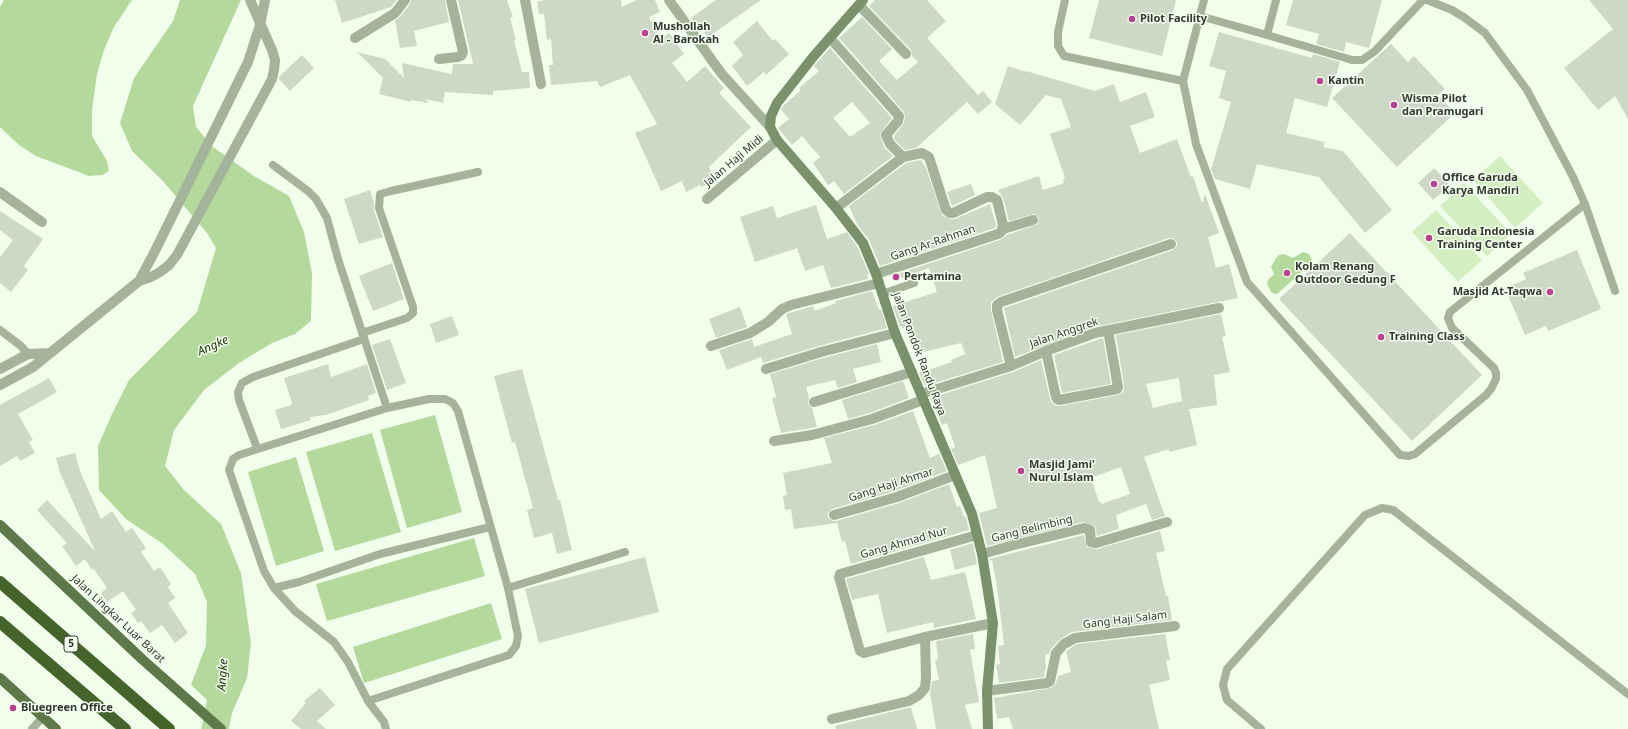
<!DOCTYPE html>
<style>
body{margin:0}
canvas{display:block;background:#f2feec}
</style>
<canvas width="1628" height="729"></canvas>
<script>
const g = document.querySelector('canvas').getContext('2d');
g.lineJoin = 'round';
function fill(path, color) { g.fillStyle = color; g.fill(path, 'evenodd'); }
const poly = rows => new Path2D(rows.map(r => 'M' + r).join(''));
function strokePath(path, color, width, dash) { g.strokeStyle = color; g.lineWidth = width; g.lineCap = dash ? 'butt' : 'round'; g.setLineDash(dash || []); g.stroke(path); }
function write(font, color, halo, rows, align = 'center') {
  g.font = font + ' "Noto Sans",sans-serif'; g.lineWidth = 3; g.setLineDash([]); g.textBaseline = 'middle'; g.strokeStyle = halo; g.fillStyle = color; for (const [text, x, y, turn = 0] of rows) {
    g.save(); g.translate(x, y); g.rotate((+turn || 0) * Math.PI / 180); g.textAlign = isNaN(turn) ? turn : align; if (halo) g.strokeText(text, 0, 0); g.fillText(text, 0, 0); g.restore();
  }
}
fill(poly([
 [1500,156,1543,203,1515,228,1473,180],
 [1464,183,1511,234,1487,256,1440,206],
 [1436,210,1482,260,1458,282,1412,232]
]), '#d3efc2');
fill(poly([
 [4,0,132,0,114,27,104,50,97,74,92,110,92,136,107,161,109,171,102,175,89,176,36,156,19,145,0,127,0,7],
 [180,0,241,0,193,106,196,127,213,147,254,176,289,196,304,232,312,273,311,321,295,334,272,343,239,363,204,390,174,430,165,466,184,490,221,524,241,573,251,643,247,678,229,720,191,685,206,645,207,602,195,574,163,544,126,519,99,490,98,446,112,414,129,380,197,312,216,248,207,233,162,180,132,151,120,123,134,78,173,21],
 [1303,252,1309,254,1313,262,1277,294,1275,294,1271,292,1267,284,1268,280,1274,274,1271,267,1276,258,1279,255,1284,254,1293,258],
 [435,415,462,512,407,528,380,430],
 [372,433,401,532,335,551,306,452],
 [296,457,324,551,276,566,248,472],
 [474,538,485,576,327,621,316,584],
 [491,603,502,639,364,683,353,647]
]), '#b4d99c');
strokePath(poly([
 [215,729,224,683,224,674]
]), '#b4d99c', 27);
fill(poly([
 [335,0,397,0,391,7,342,23],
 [411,0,445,0,449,22,414,31,417,46,400,48,395,20,400,17,410,4],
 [458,0,507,0,513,17,510,18,516,40,514,41,522,72,529,72,530,88,493,91,493,95,445,92,443,103,425,99,429,103,411,100,411,102,379,94,383,78,357,52,385,59,404,78,402,63,452,74,453,64,473,64],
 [545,0,621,0,622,7,637,0,655,0,660,12,649,17,660,40,669,33,684,54,672,63,687,82,705,66,724,88,719,93,751,127,709,167,715,181,701,187,700,185,686,192,682,181,661,191,635,133,657,124,630,75,600,87,597,81,551,85,549,65,553,65,551,39,547,40,544,14,539,14,537,2],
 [716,0,761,0,708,37,691,18],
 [875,0,927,0,946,21,927,38,978,95,983,91,992,102,978,114,967,102,916,148,905,150,895,140,894,136,904,123,905,117,904,112,839,38,862,17,892,49,879,61,897,80,918,62,912,56,911,50,869,6],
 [1099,0,1176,0,1162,56,1089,38],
 [1293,0,1382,0,1369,48,1346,42,1344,52,1316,44,1319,34,1286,25],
 [1589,0,1628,0,1628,119,1615,96,1598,110,1564,68,1613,29],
 [757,21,773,41,775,39,789,54,766,75,764,72,747,86,732,66,743,55,733,42],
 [1219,32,1312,58,1313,54,1340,62,1327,107,1295,98,1286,133,1325,142,1323,147,1343,151,1392,210,1365,233,1319,177,1257,164,1250,189,1215,179,1211,170,1231,102,1219,98,1226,71,1209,66],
 [1391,44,1408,62,1414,56,1445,89,1438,95,1455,113,1397,167,1332,98],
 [830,48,892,118,880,134,884,147,893,156,844,194,834,181,828,185,813,163,820,157,802,136,792,145,778,128,789,119,781,110,783,106,801,90,799,88,819,71,814,66],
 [852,102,870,123,850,137,833,118],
 [302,55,314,68,290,91,279,79,279,77],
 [1008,66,1026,72,1026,71,1095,91,1114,84,1120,102,1146,92,1155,117,1130,126,1140,153,1177,139,1191,177,1193,176,1202,203,1205,194,1219,233,1208,237,1216,268,1229,264,1238,298,1094,327,1015,357,1004,308,1173,250,1177,246,1177,242,1173,238,1169,238,997,297,991,302,991,310,1003,362,925,386,919,373,952,362,951,360,965,354,961,343,915,354,905,328,902,329,902,326,900,327,893,306,937,292,929,268,895,280,894,275,1000,240,1007,235,1038,224,1039,218,1034,214,1009,221,1003,198,998,190,1039,176,1043,190,1064,183,1063,179,1065,178,1050,134,1071,127,1061,99,1046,95,1020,125,995,104],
 [921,160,926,168,942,215,950,219,955,219,990,204,996,225,995,228,880,266,869,240,858,226,849,206,906,163],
 [1434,168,1450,185,1433,200,1418,183],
 [971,184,975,195,952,206,947,192],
 [370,190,374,203,374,210,383,237,359,244,344,199],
 [816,205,827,239,847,232,857,246,869,274,867,275,868,279,831,288,823,265,805,271,797,248,755,262,740,217,773,206,777,218],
 [0,211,43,239,24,266,28,270,11,292,0,283,0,257,13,240,0,230],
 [1350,233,1482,375,1412,441,1279,299],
 [1577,250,1601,309,1548,331,1546,326,1525,335,1505,288,1526,279,1523,273],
 [392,263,404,299,373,311,359,276],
 [872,291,879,310,881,309,887,328,819,346,763,363,761,357,727,370,719,350,752,339,754,347,792,334,786,314,813,306,815,311,836,303,835,301],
 [740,307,747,327,716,338,709,319],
 [1221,314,1226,336,1222,337,1230,372,1214,375,1217,405,1189,409,1197,445,1169,452,1169,449,1144,457,1165,516,1152,520,1146,504,1116,515,1119,529,1097,536,1095,526,1083,522,987,546,979,513,997,508,985,455,958,465,951,449,955,447,947,423,942,425,930,398,1013,372,1041,360,1050,399,1051,402,1056,406,1060,406,1118,395,1123,392,1124,386,1116,335],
 [1179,378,1182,401,1153,408,1146,384],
 [1121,467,1130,494,1101,504,1101,502,1099,502,1091,478],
 [452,316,459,335,436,343,430,324],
 [1103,338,1111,384,1062,393,1054,355],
 [390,339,406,383,387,390,372,345],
 [877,344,881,362,853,369,857,382,838,388,835,380,806,387,809,398,808,404,812,408,817,427,781,433,772,398,776,397,770,374,823,358],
 [328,364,331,377,367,364,376,393,368,396,369,400,326,415,310,417,311,420,281,429,275,410,291,405,292,403,284,378],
 [522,369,558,500,560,500,572,550,557,554,552,533,534,538,527,510,533,508,515,442,512,443,494,376],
 [49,378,57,392,18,414,33,440,29,442,35,453,20,461,17,456,0,466,0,405],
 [903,381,909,398,870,413,848,419,842,400],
 [913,411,930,458,939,454,947,471,895,491,832,509,828,513,828,517,832,521,836,521,899,503,949,484,957,507,960,506,964,517,966,517,969,530,851,564,845,541,842,542,837,523,794,529,791,509,785,510,783,496,787,495,783,473,832,463,824,438,874,425],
 [75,453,80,471,101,519,112,511,126,532,132,528,146,548,141,552,154,571,160,567,171,584,168,587,175,598,168,603,188,633,175,643,162,625,150,633,141,621,138,623,131,613,136,610,123,591,107,602,101,593,107,588,93,568,92,570,85,559,76,566,62,546,67,543,37,510,47,500,95,551,60,473,56,458],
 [1160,531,1165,551,1156,553,1166,596,1168,596,1172,620,1072,632,1059,640,1051,649,1049,654,1045,655,1046,667,1044,677,999,683,996,665,1000,664,998,646,1004,645,997,586,992,560,990,561,989,559,1084,535,1087,547,1097,549],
 [973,543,977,564,955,570,950,550],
 [645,557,659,612,539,643,525,589],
 [924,557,931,580,965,572,976,619,934,628,933,622,887,633,878,594,852,600,846,579],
 [973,634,975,649,970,650,979,702,965,705,972,729,936,729,930,693,932,681,939,680,935,660,938,659,936,641],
 [1165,634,1170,660,1166,661,1170,680,1149,685,1159,729,1013,729,1009,717,997,719,994,698,1051,688,1056,683,1058,676,1071,672,1066,651,1077,644],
 [320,688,335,705,317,721,326,729,301,729,291,721,306,703,304,701],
 [911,707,917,729,836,729,835,726,850,722]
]), '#cdd8c6');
strokePath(poly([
 [1065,0,1058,32,1058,46,1064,56,1183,81],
 [1204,0,1183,81,1196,144,1247,282,1400,455,1409,456,1415,454,1486,395,1491,389,1496,379,1496,373,1494,368,1452,328,1448,318,1450,312,1585,204],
 [1427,0,1452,10,1465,18,1485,33,1527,90,1573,177,1585,204,1615,291],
 [1200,16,1267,35,1276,0],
 [1267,35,1352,60,1362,60,1375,51,1423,0],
 [273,165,308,191,316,199,327,218,338,259,387,408,429,399,445,399,453,403,458,411,508,588,625,552],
 [882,294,914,283],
 [0,330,21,346,28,354],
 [362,333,407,318,413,313,413,307,379,208,380,194,391,191,478,172],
 [257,448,239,400,238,392,242,383,253,377,364,339],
 [274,588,299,582,380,554,490,527],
 [368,701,509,655,516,646,518,636,508,588],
 [32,729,43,717],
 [386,729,384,722,368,701,348,662,334,642,295,611,274,588,264,571,229,470,233,459,239,455,387,408],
 [1261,729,1227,700,1223,685,1227,669,1365,515,1382,508,1393,510,1628,694]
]), '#a3b49a', 8);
strokePath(poly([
 [525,0,541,84],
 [669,0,721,73,770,127],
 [859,5,906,54],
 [355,38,395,13,405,0],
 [830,38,899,116,898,121,886,135,890,144,903,157,922,153,929,157,946,210,950,213,953,213,987,197,992,197,997,200,1003,225,1001,232,998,234,876,274],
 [439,59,458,57,462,55,463,52,451,0],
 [0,192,42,222],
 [707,199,777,140],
 [836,208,903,157],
 [1003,229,1033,220],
 [139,281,155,251,248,62,260,25],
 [711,346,750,333,768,322,782,309,791,305,879,283],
 [1046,351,1056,397,1057,399,1059,400,1117,389,1118,387,1108,330],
 [1011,366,997,310,997,305,1001,302,1171,244],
 [0,369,28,354,50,353],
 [766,369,821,352,895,333],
 [0,385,33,367,139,281,151,277,160,272,169,265,177,255,272,79,274,70,275,60,272,50,250,0],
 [921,394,1011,366,1046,351,1095,333,1219,308],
 [814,402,912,372],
 [774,441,812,435,872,419,923,400],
 [834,515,897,497,955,475],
 [982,554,1014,545,1084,528,1090,530,1091,542,1096,543,1167,522],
 [925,637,864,653,860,651,839,577,840,574,977,535],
 [987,691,1047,683,1050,681,1056,653,1064,644,1075,638,1175,626],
 [832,719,909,701,919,695,925,688,926,677,925,637,993,623]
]), '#a3b49a', 10);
strokePath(poly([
 [863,0,813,57,777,103,771,116,770,127,777,140,836,208,863,243,876,274,895,333,972,514,982,554,993,623,987,691,988,729]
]), '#7a926b', 10);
strokePath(poly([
 [0,525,143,660,221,729],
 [0,678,56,729]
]), '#5d794a', 10);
strokePath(poly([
 [0,582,169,729],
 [0,622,125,729]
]), '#44642c', 12);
strokePath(poly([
 [260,25,265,0]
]), '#a3b49a', 10);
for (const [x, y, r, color] of [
 [1132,19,4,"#ba4091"],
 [645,33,4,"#ba4091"],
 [1320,81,4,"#ba4091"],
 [1394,105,4,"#ba4091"],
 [1434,184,4,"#ba4091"],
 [1429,238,4,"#ba4091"],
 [1287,273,4,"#ba4091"],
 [896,277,4,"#ba4091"],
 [1550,292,4,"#ba4091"],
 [1381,337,4,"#ba4091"],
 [1021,471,4,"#ba4091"],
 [13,708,4,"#ba4091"]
]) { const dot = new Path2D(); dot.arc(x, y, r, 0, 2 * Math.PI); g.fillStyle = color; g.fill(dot); strokePath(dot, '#f2feec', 1.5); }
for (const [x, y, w] of [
 [71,644,14]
]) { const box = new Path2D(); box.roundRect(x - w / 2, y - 8, w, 16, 3); g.fillStyle = '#f2feec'; g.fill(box); strokePath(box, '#343831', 1); }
write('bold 10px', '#343831', null, [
 ["5",71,644]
]);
write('bold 11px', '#343831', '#f2feec', [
 ["Pilot Facility",1140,19],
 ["Mushollah",653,27],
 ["Al - Barokah",653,40],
 ["Kantin",1328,81],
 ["Wisma Pilot",1402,99],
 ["dan Pramugari",1402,112],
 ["Office Garuda",1442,178],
 ["Karya Mandiri",1442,191],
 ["Garuda Indonesia",1437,232],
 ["Training Center",1437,245],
 ["Kolam Renang",1295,267],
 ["Outdoor Gedung F",1295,280],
 ["Pertamina",904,277],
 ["Masjid At-Taqwa",1542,292,"right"],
 ["Training Class",1389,337],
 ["Masjid Jami'",1029,465],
 ["Nurul Islam",1029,478],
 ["Bluegreen Office",21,708]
], 'left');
write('11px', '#343831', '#f2feec', [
 ["Jalan Haji Midi",734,161,-40],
 ["Gang Ar-Rahman",933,243,-19],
 ["Jalan Anggrek",1064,333,-19],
 ["Jalan Pondok Randu Raya",919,354,69],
 ["Gang Haji Ahmar",891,485,-18],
 ["Gang Belimbing",1032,529,-14],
 ["Gang Ahmad Nur",904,543,-16],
 ["Jalan Lingkar Luar Barat",118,619,43],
 ["Gang Haji Salam",1125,620,-7]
]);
write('italic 12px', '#253c12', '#f2feec', [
 ["Angke",213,346,-24],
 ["Angke",223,675,-86]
]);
</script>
